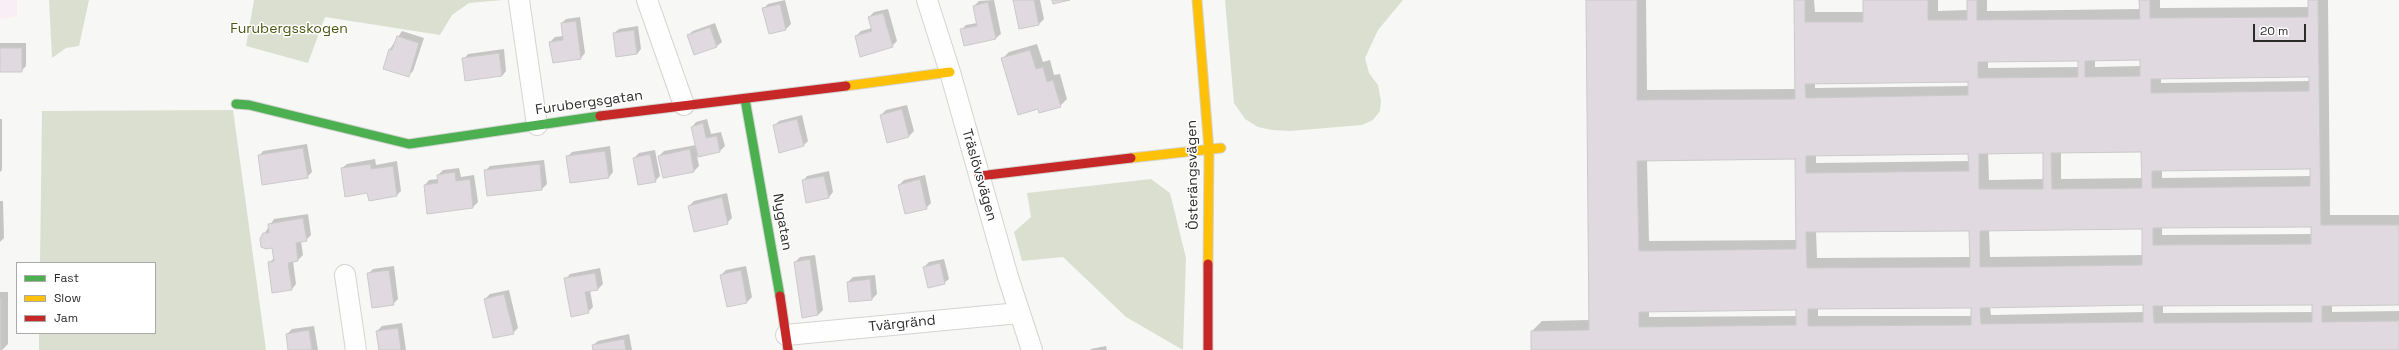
<!DOCTYPE html>
<meta charset="utf-8">
<style>
body{margin:0}
#map{position:relative;width:2399px;height:350px;overflow:hidden;background:#f7f7f5;font-family:"Space Grotesk",sans-serif}
canvas{display:block}
.legend{position:absolute;left:16px;top:262px;width:140px;height:72px;box-sizing:border-box;background:#fff;border:1px solid #aaa;margin:0;padding:5px 7px;list-style:none;font-size:12px;color:#2b2b2a}
.legend li{display:flex;align-items:center;gap:8px;height:20px}
.legend b{width:20px;border:1px solid #aaa}
.scale{position:absolute;left:2253px;top:24px;width:53px;height:18px;box-sizing:border-box;border:2px solid #2b2b2a;border-top:0;padding-left:5px;font-size:12px;line-height:14px;white-space:nowrap;color:#2b2b2a;-webkit-text-stroke:3px #fff;paint-order:stroke}
</style>
<div id="map">
<canvas width="2399" height="350"></canvas>
<ul class="legend">
<li><b style="height:5px;background:#4caf50"></b>Fast</li>
<li><b style="height:5px;background:#ffc107"></b>Slow</li>
<li><b style="height:5px;background:#c62828"></b>Jam</li>
</ul>
<div class="scale">20 m</div>
</div>
<script>
const g = document.querySelector('canvas').getContext('2d');
g.lineJoin = 'round';
function fill(path, color) { g.fillStyle = color; g.fill(path, 'evenodd'); }
const poly = rows => new Path2D(rows.map(r => 'M' + r).join(''));
function strokePath(path, color, width, dash) { g.strokeStyle = color; g.lineWidth = width; g.lineCap = dash ? 'butt' : 'round'; g.setLineDash(dash || []); g.stroke(path); }
function write(font, color, halo, rows, align = 'center') {
  g.font = font + ' "Space Grotesk",sans-serif'; g.lineWidth = 3; g.setLineDash([]); g.textBaseline = 'middle'; g.strokeStyle = halo; g.fillStyle = color; for (const [text, x, y, turn = 0] of rows) {
    g.save(); g.translate(x, y); g.rotate((+turn || 0) * Math.PI / 180); g.textAlign = isNaN(turn) ? turn : align; if (halo) g.strokeText(text, 0, 0); g.fillText(text, 0, 0); g.restore();
  }
}
fill(poly([
 [0,0,17,0,17,16,0,19]
]), '#f9eef6');
fill(poly([
 [49,0,89,0,79,46,66,48,52,58],
 [254,0,503,0,469,3,452,15,440,35,325,17,308,63,246,46],
 [1225,0,1403,0,1378,30,1365,58,1369,73,1378,85,1381,101,1380,111,1373,120,1362,125,1290,131,1272,130,1258,127,1245,119,1234,103],
 [233,110,266,350,39,350,39,333,155,333,155,263,40,263,42,111],
 [1151,179,1170,193,1186,258,1183,350,1126,317,1063,257,1022,261,1014,232,1031,217,1027,193]
]), '#dbdfd0');
fill(poly([
 [785,0,791,24,786,29,769,33,763,9,768,4],
 [994,0,1001,34,996,38,961,30,966,25,977,23,974,6,979,1],
 [1014,0,1040,0,1044,19,1039,24],
 [1587,0,1646,0,1647,90,1796,89,1795,0,1814,0,1815,12,1864,12,1864,0,1938,0,1938,11,1968,10,1968,0,1987,0,1987,11,2140,9,2140,0,2160,0,2160,8,2309,7,2309,0,2328,0,2330,215,2399,215,2399,304,2332,305,2332,312,2399,311,2399,350,1532,350,1532,331,1542,321,1590,320],
 [2141,59,2141,66,2095,67,2095,60],
 [2079,60,2079,67,1988,68,1988,61],
 [2310,76,2310,81,2161,83,2161,78],
 [1969,81,1969,86,1815,88,1815,83],
 [2142,151,2142,178,2061,179,2061,152],
 [1988,152,2044,152,2044,179,1989,180],
 [1969,153,1970,161,1816,163,1816,155],
 [1796,158,1797,240,1649,241,1647,160],
 [2311,168,2311,176,2162,178,2162,170],
 [2312,226,2312,234,2162,235,2162,227],
 [2143,228,2143,255,1990,257,1989,230],
 [1970,230,1971,257,1817,258,1816,231],
 [2144,304,2144,312,1991,315,1990,307],
 [2313,304,2313,312,2163,313,2163,305],
 [1972,307,1972,316,1818,316,1818,308],
 [1797,309,1797,316,1649,317,1649,310],
 [888,9,897,41,892,46,856,36,861,31,872,28,869,17,874,12],
 [580,17,585,53,581,58,550,42,555,37,563,36,562,23,566,19],
 [715,23,722,42,717,46,695,54,688,35,693,31],
 [638,26,641,49,637,54,614,33,619,29],
 [402,31,424,38,413,71,409,75,390,49],
 [0,43,26,43,26,66,21,71,0,71],
 [1037,44,1043,62,1050,60,1054,75,1060,74,1067,99,1060,106,1039,108,1002,59,1009,52],
 [504,49,506,71,502,76,464,59,468,54],
 [907,105,914,131,909,136,888,142,881,115,886,110],
 [802,115,808,141,803,146,774,126,779,121],
 [0,119,2,119,2,170,0,172],
 [707,119,711,134,721,132,725,146,720,151,697,156,699,166,694,171,664,177,659,156,664,151,696,145,692,127,696,122],
 [307,144,312,172,307,177,259,156,263,151],
 [610,146,613,172,609,177,567,157,572,152],
 [655,150,660,176,655,181,634,158,639,153],
 [375,159,376,165,397,161,401,191,397,195,368,192,342,168,347,164],
 [544,160,547,184,542,189,485,171,490,166],
 [459,168,461,177,474,175,478,202,473,207,428,213,425,185,429,180,438,179,438,175,443,170],
 [829,171,833,192,829,197,803,181,807,176],
 [925,175,931,203,926,208,899,185,904,180],
 [727,193,732,218,727,223,689,206,694,201],
 [0,201,3,201,4,238,0,242],
 [308,214,311,235,306,240,301,241,303,255,298,260,293,261,296,284,292,289,269,263,274,258,273,247,264,234,274,219],
 [815,255,823,310,818,315,803,317,795,262,800,257],
 [944,259,949,279,944,283,924,267,929,262],
 [394,266,398,299,393,304,368,274,373,269],
 [746,266,752,297,747,302,721,275,726,270],
 [600,268,603,284,598,289,590,290,593,307,588,312,566,279,570,274],
 [875,275,877,294,872,299,848,282,853,277],
 [509,290,518,328,513,333,485,299,490,294],
 [0,292,8,292,8,344,2,350,0,350],
 [402,323,406,350,380,350,377,331,382,326],
 [314,326,318,350,289,350,287,334,292,329],
 [629,334,632,350,594,350,593,345,598,341],
 [1106,346,1107,350,1090,350,1091,349]
]), '#0003');
const building = poly([
 [1013,0,1034,0,1039,25,1019,29,1013,0],
 [1052,0,1070,0,1053,4,1052,0],
 [1586,0,1637,0,1637,100,1795,99,1794,0,1805,0,1805,22,1863,22,1863,0,1928,0,1928,20,1967,20,1967,0,1977,0,1977,20,2140,19,2139,0,2150,0,2150,18,2308,17,2308,0,2318,0,2321,225,2399,225,2399,305,2322,306,2322,322,2399,321,2399,350,1531,350,1531,331,1589,330,1586,0],
 [2140,60,2140,76,2085,77,2085,61,2140,60],
 [2078,61,2078,77,1978,78,1978,62,2078,61],
 [2309,77,2309,91,2151,93,2151,79,2309,77],
 [1968,82,1968,95,1806,98,1805,84,1968,82],
 [2141,152,2142,188,2052,189,2051,153,2141,152],
 [2043,153,2043,189,1979,189,1979,154,2043,153],
 [1968,154,1969,171,1806,173,1806,156,1968,154],
 [1795,159,1796,249,1639,251,1637,161,1795,159],
 [2310,169,2310,186,2152,188,2152,171,2310,169],
 [2311,227,2311,244,2153,245,2153,228,2311,227],
 [2142,229,2142,265,1980,267,1980,231,2142,229],
 [1969,231,1970,267,1807,268,1806,232,1969,231],
 [2143,305,2143,322,1981,324,1980,308,2143,305],
 [2312,305,2312,322,2154,323,2153,306,2312,305],
 [1971,308,1971,325,1808,326,1808,309,1971,308],
 [1796,310,1796,325,1639,327,1639,312,1796,310],
 [988,2,996,39,964,46,960,29,977,26,973,6,988,2],
 [780,4,786,30,769,34,762,8,780,4],
 [883,13,893,47,860,57,855,36,872,31,868,17,883,13],
 [576,21,581,59,553,63,549,42,563,40,561,23,576,21],
 [710,27,717,47,694,55,687,35,710,27],
 [634,30,637,54,616,57,613,33,634,30],
 [397,36,419,43,409,77,383,69,389,49,392,50,397,36],
 [0,48,22,48,22,72,0,72,0,48],
 [1030,50,1036,69,1043,67,1047,82,1053,80,1061,107,1039,113,1038,109,1018,115,1001,58,1030,50],
 [499,53,502,76,465,81,462,58,499,53],
 [902,109,909,137,887,143,880,115,902,109],
 [797,119,804,146,779,153,773,125,797,119],
 [703,123,706,138,717,136,720,152,698,157,691,127,703,123],
 [303,148,308,178,262,185,258,155,303,148],
 [690,149,694,172,663,178,658,156,690,149],
 [605,151,609,178,570,183,566,156,605,151],
 [650,154,656,182,638,185,633,158,650,154],
 [371,164,371,169,393,166,397,196,369,201,367,193,345,197,341,168,371,164],
 [540,164,542,190,487,196,484,170,540,164],
 [455,172,456,181,470,179,473,208,427,214,424,185,438,183,437,175,455,172],
 [824,176,829,198,806,203,802,180,824,176],
 [920,179,927,209,905,214,898,185,920,179],
 [722,197,728,224,694,232,688,206,722,197],
 [303,218,307,241,296,243,298,261,288,263,292,290,272,293,268,262,274,261,272,248,266,249,261,247,260,239,263,233,269,233,268,224,303,218],
 [810,259,818,315,802,318,794,262,810,259],
 [940,263,945,284,928,288,923,267,940,263],
 [389,270,394,305,372,308,367,273,389,270],
 [741,270,747,303,727,307,720,275,741,270],
 [595,273,598,290,585,292,589,313,571,317,564,278,595,273],
 [870,279,872,300,849,302,847,282,870,279],
 [504,294,514,334,493,338,484,299,504,294],
 [0,299,1,299,1,350,0,350,0,299],
 [398,328,401,350,379,350,376,331,398,328],
 [309,330,312,350,288,350,286,334,309,330],
 [624,339,626,350,593,350,592,345,624,339]
]);
fill(building, '#e0d9df');
strokePath(building, '#cacaca', 1);
const street = poly([
 [519,0,537,125],
 [647,0,684,105],
 [927,0,950,72,1008,277,1032,350],
 [345,275,356,350],
 [786,335,1019,313]
]);
const fast = poly([
 [745,99,780,296],
 [236,104,249,105,409,144,600,116]
]);
const slow = poly([
 [1197,0,1209,150,1208,264],
 [846,86,950,72],
 [1131,158,1221,148]
]);
const jam = poly([
 [600,116,846,86],
 [979,176,1131,158],
 [780,296,788,350],
 [1208,350,1208,264]
]);
strokePath(street, '#d4d4d2', 22);
strokePath(fast, '#d4d4d2', 11);
strokePath(slow, '#d4d4d2', 11);
strokePath(jam, '#d4d4d2', 11);
strokePath(street, '#fefefe', 20);
strokePath(fast, '#4caf50', 9);
strokePath(slow, '#ffc107', 9);
strokePath(jam, '#c62828', 9);
write('14px', '#495611', '#fff', [
 ["Furubergsskogen",289,29]
]);
write('14px', '#2b2b2a', '#fff', [
 ["Furubergsgatan",589,103,-8],
 ["Träslövsvägen",979,175,74],
 ["Österängsvägen",1193,175,-91],
 ["Nygatan",782,222,80],
 ["Tvärgränd",902,324,-6]
]);
</script>
